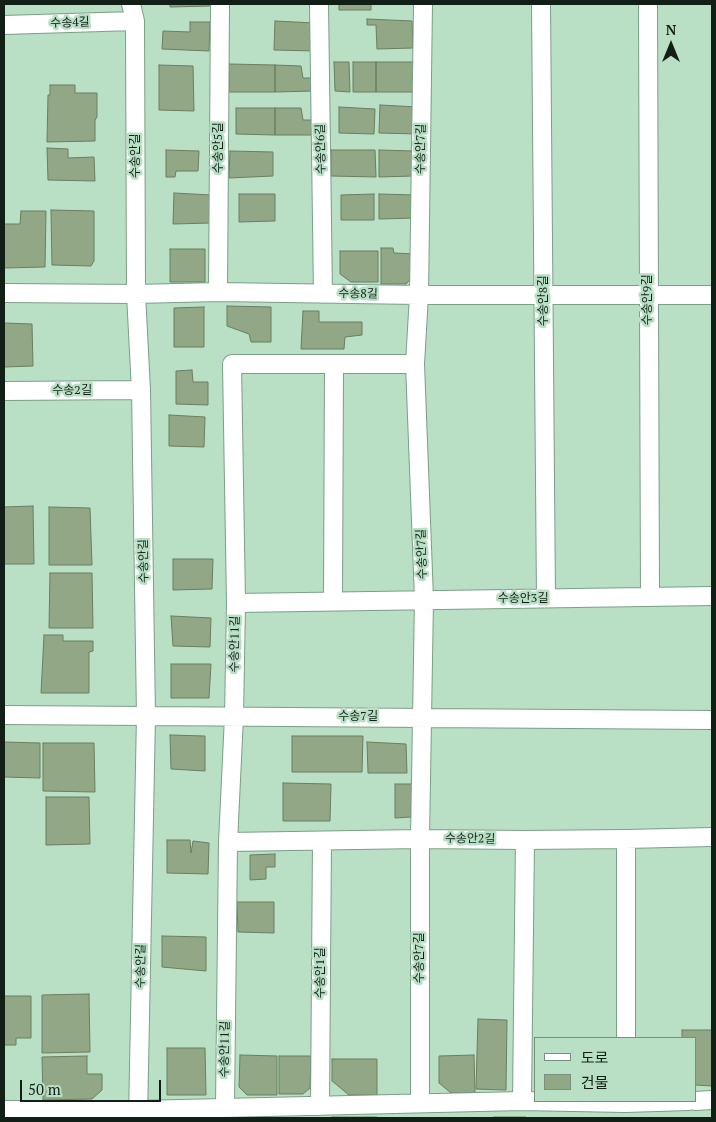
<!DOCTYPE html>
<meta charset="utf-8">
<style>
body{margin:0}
#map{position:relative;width:716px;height:1122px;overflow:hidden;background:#b9dfc5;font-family:"PT Serif","Noto Sans KR",serif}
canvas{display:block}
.frame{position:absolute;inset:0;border:5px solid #111f16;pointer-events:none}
.legend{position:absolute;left:534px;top:1037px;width:162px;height:65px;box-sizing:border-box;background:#b9dfc5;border:1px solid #76927f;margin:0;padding:6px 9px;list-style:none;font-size:15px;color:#111f16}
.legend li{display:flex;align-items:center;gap:10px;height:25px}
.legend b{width:25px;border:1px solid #76927f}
.north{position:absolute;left:646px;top:20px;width:50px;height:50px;-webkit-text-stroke:4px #b9dfc5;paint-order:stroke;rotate:0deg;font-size:14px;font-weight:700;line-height:20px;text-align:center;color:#111f16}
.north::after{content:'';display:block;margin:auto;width:18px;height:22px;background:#111f16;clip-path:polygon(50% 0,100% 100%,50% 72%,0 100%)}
.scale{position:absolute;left:20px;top:1080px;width:141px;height:22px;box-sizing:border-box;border:2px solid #111f16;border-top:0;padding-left:6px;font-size:15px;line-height:18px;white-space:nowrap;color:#111f16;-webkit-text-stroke:4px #b9dfc5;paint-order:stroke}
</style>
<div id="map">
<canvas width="716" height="1122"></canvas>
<div class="frame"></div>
<ul class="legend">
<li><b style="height:6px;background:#fff"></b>도로</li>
<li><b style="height:14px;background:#91a786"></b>건물</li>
</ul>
<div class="north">N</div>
<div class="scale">50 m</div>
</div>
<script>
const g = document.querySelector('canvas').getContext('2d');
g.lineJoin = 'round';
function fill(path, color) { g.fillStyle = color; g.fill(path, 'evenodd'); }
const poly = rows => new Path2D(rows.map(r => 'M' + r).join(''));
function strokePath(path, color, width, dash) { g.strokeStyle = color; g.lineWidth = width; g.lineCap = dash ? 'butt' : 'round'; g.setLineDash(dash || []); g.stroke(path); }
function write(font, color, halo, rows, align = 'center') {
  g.font = font + ' "PT Serif","Noto Sans KR",serif'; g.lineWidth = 5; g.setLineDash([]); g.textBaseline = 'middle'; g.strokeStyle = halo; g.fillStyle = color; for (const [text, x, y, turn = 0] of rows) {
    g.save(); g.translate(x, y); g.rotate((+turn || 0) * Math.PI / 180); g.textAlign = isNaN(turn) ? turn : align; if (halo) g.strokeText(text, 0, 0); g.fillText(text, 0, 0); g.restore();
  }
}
const building = poly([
 [170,4,211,4,211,6,170,7,170,4],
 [339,4,371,4,371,10,339,10,339,4],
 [367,19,412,21,413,48,377,49,376,25,367,25,367,19],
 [275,21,315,23,315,51,274,50,275,21],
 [190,22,210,22,209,51,162,49,163,31,190,32,190,22],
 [334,62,349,62,350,92,335,91,334,62],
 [353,62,376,62,376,92,353,92,353,62],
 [376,62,414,62,415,92,376,92,376,62],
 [229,64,275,65,275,92,229,92,229,64],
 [159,65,193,66,194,111,159,110,159,65],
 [275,65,301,66,303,78,314,78,314,91,275,92,275,65],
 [50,85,75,85,75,93,97,93,97,117,95,120,95,141,47,142,48,95,50,95,50,85],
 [380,105,418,107,418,134,379,133,380,105],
 [339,107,375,109,374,134,339,133,339,107],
 [236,108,275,108,275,135,236,134,236,108],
 [275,108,301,108,303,120,312,120,312,135,275,135,275,108],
 [47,148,68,149,68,158,94,157,95,181,48,180,47,148],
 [166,150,199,151,198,171,176,171,175,177,166,177,166,150],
 [331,150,375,150,376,177,331,176,331,150],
 [379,150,413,151,414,176,379,177,379,150],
 [230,151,273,152,273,176,229,178,230,151],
 [174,193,211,195,211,223,173,224,174,193],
 [239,194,275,194,275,221,239,222,239,194],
 [374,194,374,220,341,220,341,195,374,194],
 [379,194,416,195,416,218,379,219,379,194],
 [51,210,94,211,94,261,91,266,52,265,51,210],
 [21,211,46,211,45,267,4,268,4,224,20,224,21,211],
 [381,248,393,248,394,253,416,254,416,273,406,284,381,284,381,248],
 [170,249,205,249,205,282,170,282,170,249],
 [340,251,378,251,378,282,351,282,340,274,340,251],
 [227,306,271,307,271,342,251,342,249,334,227,326,227,306],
 [204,307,204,347,174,347,174,308,204,307],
 [303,311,319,311,319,322,362,322,362,335,345,337,344,349,301,349,303,311],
 [4,323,32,324,33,366,4,367,4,323],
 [192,370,193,382,208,382,208,405,176,404,176,371,192,370],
 [169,415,205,417,204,447,169,446,169,415],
 [33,506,34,564,4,564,4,507,33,506],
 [49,507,90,508,92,565,49,565,49,507],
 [173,559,213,559,212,589,173,590,173,559],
 [50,573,92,573,93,628,49,628,50,573],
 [171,616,211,618,210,647,173,646,171,616],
 [44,635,63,635,63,641,93,641,93,651,89,652,89,693,41,693,44,635],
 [171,664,211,664,209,698,171,698,171,664],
 [170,735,205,736,205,771,171,769,170,735],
 [292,736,363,736,362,772,292,772,292,736],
 [4,742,40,743,40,778,4,777,4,742],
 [367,742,406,744,407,773,368,773,367,742],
 [43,743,94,743,95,792,43,791,43,743],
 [283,783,331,784,330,821,283,821,283,783],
 [395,784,412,784,411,817,395,818,395,784],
 [46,797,89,797,90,844,46,845,46,797],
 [167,840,190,840,191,853,193,841,209,843,208,874,167,873,167,840],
 [275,854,275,867,266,867,266,879,250,880,250,855,275,854],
 [237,902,274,902,274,933,238,932,237,902],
 [162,936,206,937,206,971,162,967,162,936],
 [89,994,90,1052,42,1053,42,995,89,994],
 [4,996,31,996,31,1038,16,1038,16,1045,4,1045,4,996],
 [478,1019,507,1020,506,1090,476,1089,478,1019],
 [682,1030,712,1030,712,1086,695,1085,695,1038,682,1038,682,1030],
 [167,1048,205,1048,206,1095,167,1095,167,1048],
 [240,1055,277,1056,277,1095,247,1095,239,1087,240,1055],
 [474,1055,475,1093,451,1093,439,1083,439,1056,474,1055],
 [87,1056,87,1074,102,1074,102,1090,92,1099,43,1100,42,1057,87,1056],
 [279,1056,311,1056,310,1088,303,1094,279,1094,279,1056],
 [332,1059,377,1059,377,1095,349,1095,332,1081,332,1059],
 [332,1117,377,1117,377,1118,332,1118,332,1117],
 [494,1117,526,1117,526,1118,494,1118,494,1117]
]);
fill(building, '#91a786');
strokePath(building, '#697e5e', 1);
const minor = poly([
 [131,4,135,21,136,294,141,390,146,716,138,1118],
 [319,4,323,294],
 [541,4,546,598],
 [648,4,650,597],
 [4,25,135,21],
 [218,292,220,4],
 [4,293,136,294,218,292,419,295,712,295],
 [4,391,141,390],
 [333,601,334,364],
 [236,603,712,596],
 [4,715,712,720],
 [228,842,420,839,525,840,626,839,712,837],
 [626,1038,626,839],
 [522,1101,525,840],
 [695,1101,712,1100],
 [420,1103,420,839,424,599,415,364,419,295,423,4],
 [320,1106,322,841],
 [225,1107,228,842,234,717,236,603,232,364,415,364],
 [4,1110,138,1110,522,1101,625,1103,689,1101]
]);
strokePath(minor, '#7b9f87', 20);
strokePath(minor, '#fff', 18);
write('12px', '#111f16', '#b9dfc5', [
 ["수송4길",70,23,-2],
 ["수송안5길",219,148,-90],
 ["수송안6길",321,149,-91],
 ["수송안7길",421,149,-89],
 ["수송안길",136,156,-90],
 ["수송8길",358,294,1],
 ["수송안9길",648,300,-90],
 ["수송안8길",544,301,-90],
 ["수송2길",72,391],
 ["수송안7길",422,554,-92],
 ["수송안길",144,561,-91],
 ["수송안3길",523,599],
 ["수송안11길",235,644,-89],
 ["수송7길",358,717],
 ["수송안2길",470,839,1],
 ["수송안7길",420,958,-90],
 ["수송안길",141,966,-89],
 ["수송안1길",321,973,-90],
 ["수송안11길",225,1049,-89]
]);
</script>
